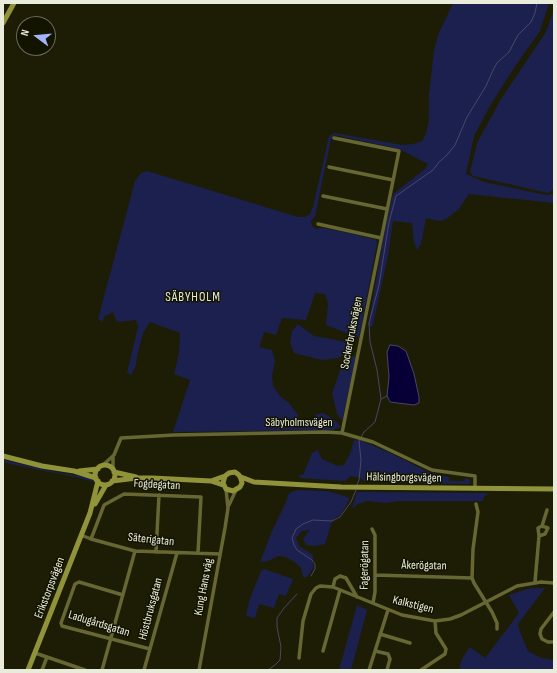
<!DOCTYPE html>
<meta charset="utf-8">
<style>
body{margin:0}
#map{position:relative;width:557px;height:673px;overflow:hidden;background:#1c1d04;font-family:"Sofia Sans Condensed",sans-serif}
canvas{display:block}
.frame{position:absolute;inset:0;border:4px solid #e9ebdb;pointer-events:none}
.north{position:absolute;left:16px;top:16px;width:40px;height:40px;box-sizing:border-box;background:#131400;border:1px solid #696a58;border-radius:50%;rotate:286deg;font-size:11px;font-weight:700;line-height:16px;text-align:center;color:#e9ebdb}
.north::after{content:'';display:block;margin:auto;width:14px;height:18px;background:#a3b2fd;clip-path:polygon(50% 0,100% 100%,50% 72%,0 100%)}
</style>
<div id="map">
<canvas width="557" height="673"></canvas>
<div class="frame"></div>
<div class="north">N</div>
</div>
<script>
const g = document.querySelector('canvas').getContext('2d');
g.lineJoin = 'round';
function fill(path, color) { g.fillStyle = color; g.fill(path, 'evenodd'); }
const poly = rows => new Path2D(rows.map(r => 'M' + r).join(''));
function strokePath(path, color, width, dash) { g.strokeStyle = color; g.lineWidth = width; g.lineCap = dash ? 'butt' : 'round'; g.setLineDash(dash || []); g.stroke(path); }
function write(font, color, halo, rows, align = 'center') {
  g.font = font + ' "Sofia Sans Condensed",sans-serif'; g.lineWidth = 3; g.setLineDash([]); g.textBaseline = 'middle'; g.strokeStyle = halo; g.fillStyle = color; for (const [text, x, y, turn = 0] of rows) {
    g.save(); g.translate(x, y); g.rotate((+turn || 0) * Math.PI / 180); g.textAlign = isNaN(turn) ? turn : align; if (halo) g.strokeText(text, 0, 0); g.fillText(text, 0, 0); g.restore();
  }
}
fill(poly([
 [453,3,549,3,540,31,514,68,491,104,474,136,466,174,484,182,546,195,554,194,554,203,469,194,458,210,446,219,439,221,426,218,421,244,417,250,414,242,412,223,393,221,388,256,373,324,372,327,368,326,386,224,393,194,425,169,428,164,399,149,335,135,331,139,315,216,311,221,312,226,316,229,323,228,353,234,376,240,377,243,359,338,326,325,328,303,325,294,315,293,306,320,282,318,276,335,264,332,259,347,272,350,275,361,272,376,273,386,280,396,289,403,298,415,300,422,306,424,317,414,324,413,337,422,341,427,332,430,173,432,190,380,174,374,179,353,180,333,150,322,143,333,137,356,136,365,131,375,127,373,138,327,136,320,117,322,113,312,105,316,102,322,98,319,135,181,141,173,147,171,298,217,305,217,310,214,313,207,329,136,335,133,402,145,413,144,422,141,426,134,429,120,429,95,434,50,438,35],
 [554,9,554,189,548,193,473,176,470,172,477,143,501,99,546,32],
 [298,324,314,336,342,341,349,345,347,353,338,358,322,360,294,353,290,342,292,331],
 [355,355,356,357,342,421,337,414,332,393,342,365],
 [354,440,362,441,390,453,428,472,449,477,449,481,464,481,466,478,471,481,469,484,464,484,372,482,370,481,364,481,361,478,351,476,345,481,300,478,299,475,303,475,312,453,318,450,322,459,338,466,344,465,350,454],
 [3,460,56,472,91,478,93,482,80,478,10,464,3,462],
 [297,490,327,491,348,497,349,500,341,514,335,518,331,524,325,544,315,546,306,545,303,539,310,530,302,531,296,538,299,546,313,555,313,568,307,577,303,577,301,568,296,563,286,557,278,556,268,561,260,562,272,531,287,500,288,495,291,492],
 [357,492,366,492,487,493,487,495,484,496,483,501,399,501,386,503,368,501,358,504,352,509],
 [264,569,293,579,286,596,279,594,274,608,259,604,255,618,246,616,249,601,261,571],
 [535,588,545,588,518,624,520,632,528,651,541,658,554,660,554,670,459,670,462,659,470,647,485,658,519,613,509,595,527,589],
 [357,605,367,610,351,670,339,670]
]), '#1c204f');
const water = poly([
 [390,345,398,346,406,351,414,374,419,397,419,403,414,405,390,402,387,396,389,377,387,352,390,345]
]);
fill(water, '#070036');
strokePath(water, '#4b4668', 1);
strokePath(poly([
 [381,399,387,396],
 [357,485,359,480,361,460,359,441,364,432,375,422,381,399,377,370,370,342,369,323,379,285,389,222,396,196,433,170,439,162,447,155,455,145,467,117,486,86,493,70,497,63,509,52,518,35,531,22,535,13,537,3],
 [311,576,315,569,315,564,312,560,297,550,294,545,292,538,296,529,303,524,313,520,332,521,340,517,351,502,356,490],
 [268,670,275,665,280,660,281,647,277,627,277,618,284,608,297,594]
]), '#4b4668', 1);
strokePath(poly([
 [334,138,399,151,342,433],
 [329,167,393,180],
 [323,196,387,209],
 [318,224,381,238],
 [103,465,114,455,121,438,174,435,325,432,342,433,373,442,432,470,475,476,475,489],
 [113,469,113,456],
 [476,504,478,512,473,549,472,578,474,583,492,612,497,623,497,629],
 [229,505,236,490],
 [542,526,547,510],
 [372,529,375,535,375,592,373,603],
 [81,535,91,539,135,551,220,554],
 [91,539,104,505,124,494,201,497,198,553],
 [156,552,159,495],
 [375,575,472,578],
 [535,582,539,536,545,534,548,528,542,526,538,528,539,536],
 [123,595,79,582,75,584,61,623,62,626,150,649],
 [357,597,346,578,340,576,335,579,333,587,402,615,435,621,450,619,461,615,517,586,541,582,554,583],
 [554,612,541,629,540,634,542,639,548,642,554,642],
 [380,634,410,643],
 [323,651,340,590],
 [375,651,388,654,390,659,387,670],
 [35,653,85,670],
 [299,658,303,621,311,594,316,588,320,586,333,587],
 [42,670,47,657],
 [102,670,135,551],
 [144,670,177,553],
 [199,670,225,528,228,508,226,489],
 [369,670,388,610],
 [421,670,445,654,446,649,436,633,435,621]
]), '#666733', 3.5);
strokePath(poly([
 [3,23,14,3],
 [3,456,42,466,74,471,96,478],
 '95 475a10 10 0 1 1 20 0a10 10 0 1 1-20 0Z',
 [79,471,98,469],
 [114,472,136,477],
 [241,477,254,482,341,487,554,489],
 [112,481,137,478,152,478,211,481,223,485],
 [211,481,225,476,229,473,235,472,239,475,241,479,242,483,240,487,233,491,226,489,223,483,225,476],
 [95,504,106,485],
 [28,670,90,513,98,481]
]), '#91933a', 5);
write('12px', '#e9ebdb', '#131400', [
 ["Sockerbruksvägen",352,333,-79],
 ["Säbyholmsvägen",299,423],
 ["Hälsingborgsvägen",404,478,1],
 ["Fogdegatan",157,485,3],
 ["Säterigatan",151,540,6],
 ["Fagerögatan",365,565,-89],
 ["Åkerögatan",424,566,1],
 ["Kung Hans väg",204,587,-79],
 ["Erikstorpsvägen",50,588,-69],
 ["Kalkstigen",413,605,14],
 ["Höstbruksgatan",151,609,-75],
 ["Ladugårdsgatan",99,624,17]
]);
g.letterSpacing = '1px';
write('13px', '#e9ebdb', '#131400', [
 ["SÄBYHOLM",193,298]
]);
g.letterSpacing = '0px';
</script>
